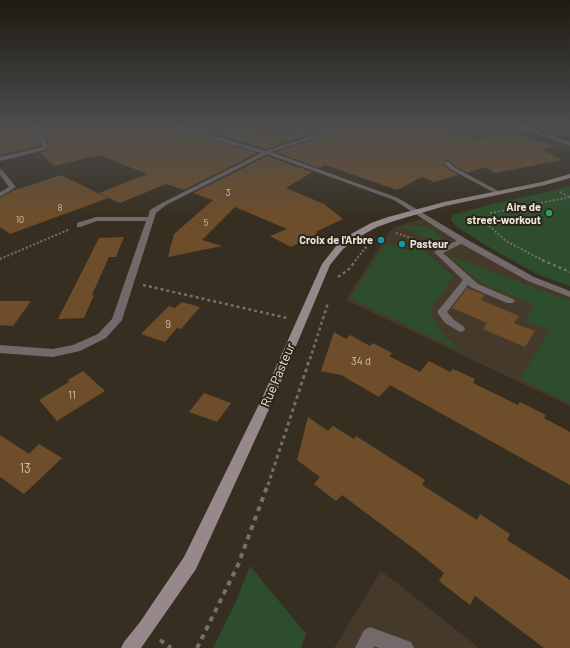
<!DOCTYPE html>
<style>
body{margin:0}
canvas{display:block;background:#362f21}
</style>
<canvas width="570" height="648"></canvas>
<script>
const g = document.querySelector('canvas').getContext('2d');
g.lineJoin = 'round';
function fill(path, color) { g.fillStyle = color; g.fill(path, 'evenodd'); }
const poly = rows => new Path2D(rows.map(r => 'M' + r).join(''));
function strokePath(path, color, width, dash) { g.strokeStyle = color; g.lineWidth = width; g.lineCap = dash ? 'butt' : 'round'; g.setLineDash(dash || []); g.stroke(path); }
function write(font, color, halo, rows, align = 'center') {
  g.font = font + ' Barlow,sans-serif'; g.lineWidth = 4; g.setLineDash([]); g.textBaseline = 'middle'; g.strokeStyle = halo; g.fillStyle = color; for (const [text, x, y, turn = 0] of rows) {
    g.save(); g.translate(x, y); g.rotate((+turn || 0) * Math.PI / 180); g.textAlign = isNaN(turn) ? turn : align; if (halo) g.strokeText(text, 0, 0); g.fillText(text, 0, 0); g.restore();
  }
}
fill(poly([
 [427,217,531,279,570,294,570,406,346,300,386,236,394,227],
 [381,571,416,598,479,648,334,648]
]), '#44392a');
fill(poly([
 [570,186,570,286,537,274,494,250,457,227,451,220,452,215,456,214,492,204,556,190],
 [405,225,423,226,433,230,442,238,440,242,434,241,401,227],
 [386,243,406,250,413,243,419,246,454,277,431,308,432,315,437,325,448,339,463,352,350,298],
 [448,255,570,301,570,403,520,379,550,331,525,321,535,305,481,283],
 [250,566,306,634,301,648,213,648,237,599]
]), '#2e4d2c');
fill(poly([
 [8,126,34,126,40,146,0,155,0,127],
 [42,126,168,126,257,153,184,190,166,184,120,203,99,193,147,174,99,155,54,166,40,153,46,151,49,146],
 [185,126,247,126,255,130,261,128,273,131,280,129,288,131,306,126,336,126,266,149],
 [352,126,442,126,476,139,508,131,554,146,541,150,555,155,552,156,562,160,495,173,484,167,468,173,455,166,450,161,445,160,443,164,449,170,459,175,434,182,422,177,397,190,325,165,319,168,276,152],
 [267,156,312,172,286,188,324,204,343,219,315,232,318,233,291,247,270,236,287,229,235,207,202,240,222,246,168,257,174,234,213,200,193,193],
 [61,175,108,198,10,234,0,227,0,198,12,191],
 [124,237,116,257,109,257,92,295,94,295,84,318,58,319,99,238],
 [467,288,485,295,481,300,519,316,514,323,535,331,525,347,483,329,487,323,452,308],
 [0,301,31,301,13,326,0,325],
 [182,302,200,307,181,329,177,328,165,342,141,334,169,306,175,308],
 [334,332,346,339,350,335,370,346,373,343,392,353,389,356,420,372,429,361,450,372,453,369,475,379,473,383,518,405,520,402,546,415,544,418,570,432,570,485,390,385,379,397,341,375,321,371],
 [83,371,105,391,57,421,39,400,69,382,68,380],
 [204,393,231,403,217,422,189,412],
 [308,417,328,431,333,426,354,439,356,436,425,480,422,485,477,520,480,514,510,534,507,540,570,580,570,648,544,648,475,596,470,605,439,581,444,573,417,551,342,495,336,501,314,484,320,477,297,460],
 [0,435,29,454,39,444,62,458,24,494,0,477]
]), '#6e4d2a');
strokePath(poly([
 [560,192,570,197],
 [396,233,429,244],
 [0,259,68,230],
 [355,261,367,246],
 [544,261,506,241,486,223,491,213,570,197]
]), '#766f63', 2, [2, 2]);
strokePath(poly([
 [542,260,570,272],
 [338,277,349,269,356,260],
 [143,285,287,318],
 [310,359,328,303]
]), '#766f63', 2.5, [3, 3]);
strokePath(poly([
 [268,485,310,358]
]), '#766f63', 3, [3.5, 3.5]);
strokePath(poly([
 [160,640,171,648],
 [197,648,238,565,268,484]
]), '#766f63', 4, [5, 5]);
fill(poly([
 [35,126,40,126,48,147,45,150,0,161,0,157,42,147,35,126],
 [0,169,2,170,16,187,0,197,0,192,9,187,0,175,0,169],
 [460,239,463,239,467,241,443,253,478,284,513,299,515,301,513,303,507,303,472,288,468,285,447,312,453,319,464,327,465,329,464,331,460,332,445,323,437,312,463,280,434,252,460,239],
 [370,627,411,642,414,648,379,648,374,646,374,648,355,648,364,630,370,627]
]), '#72696a');
fill(poly([
 [169,126,178,126,266,151,342,126,351,126,271,152,398,198,466,239,534,277,570,291,570,297,528,281,460,243,394,200,267,154,166,205,156,213,122,320,106,338,80,351,53,357,0,353,0,345,53,349,73,345,98,334,112,319,146,221,97,221,80,227,77,227,77,223,96,217,148,217,150,210,162,203,261,153,169,126],
 [516,126,524,126,570,142,570,146,516,126],
 [445,162,449,162,454,167,502,193,497,194,450,169,444,163,445,162]
]), '#72696a');
fill(poly([
 [570,174,570,178,545,185,445,206,394,221,377,227,357,238,343,249,330,265,275,396,196,569,141,648,121,648,124,642,140,622,184,557,263,396,322,264,337,245,351,234,371,223,388,217,444,202,542,182,570,174]
]), '#97888b');
const sky = g.createLinearGradient(0, 0, 0, 217);
sky.addColorStop(0, '#1e1a12');
sky.addColorStop(0.58, '#4c4d4e');
sky.addColorStop(1, '#4c4d4e00');
g.fillStyle = sky;
g.fillRect(0, 0, 570, 217);
for (const [x, y, r, color] of [
 [549,213,4,"#2e9e5b"],
 [381,240,4,"#0f9aa8"],
 [402,244,4,"#0f9aa8"]
]) { const dot = new Path2D(); dot.arc(x, y, r, 0, 2 * Math.PI); g.fillStyle = color; g.fill(dot); strokePath(dot, '#2c2517', 1.5); }
write('9px', '#ccc0b0', null, [
 ["3",228,193],
 ["8",60,208],
 ["10",20,220],
 ["5",206,223]
]);
write('bold 11px', '#ebe6dd', '#2c2517', [
 ["Aire de",541,207],
 ["street-workout",541,220],
 ["Croix de l'Arbre",373,240],
 ["Pasteur",410,244,"left"]
], 'right');
write('11px', '#ccc0b0', null, [
 ["9",168,324],
 ["34 d",361,361],
 ["11",72,395]
]);
write('13px', '#ebe6dd', '#2c2517', [
 ["Rue Pasteur",278,375,-67]
]);
write('13px', '#ccc0b0', null, [
 ["13",25,469]
]);
</script>
